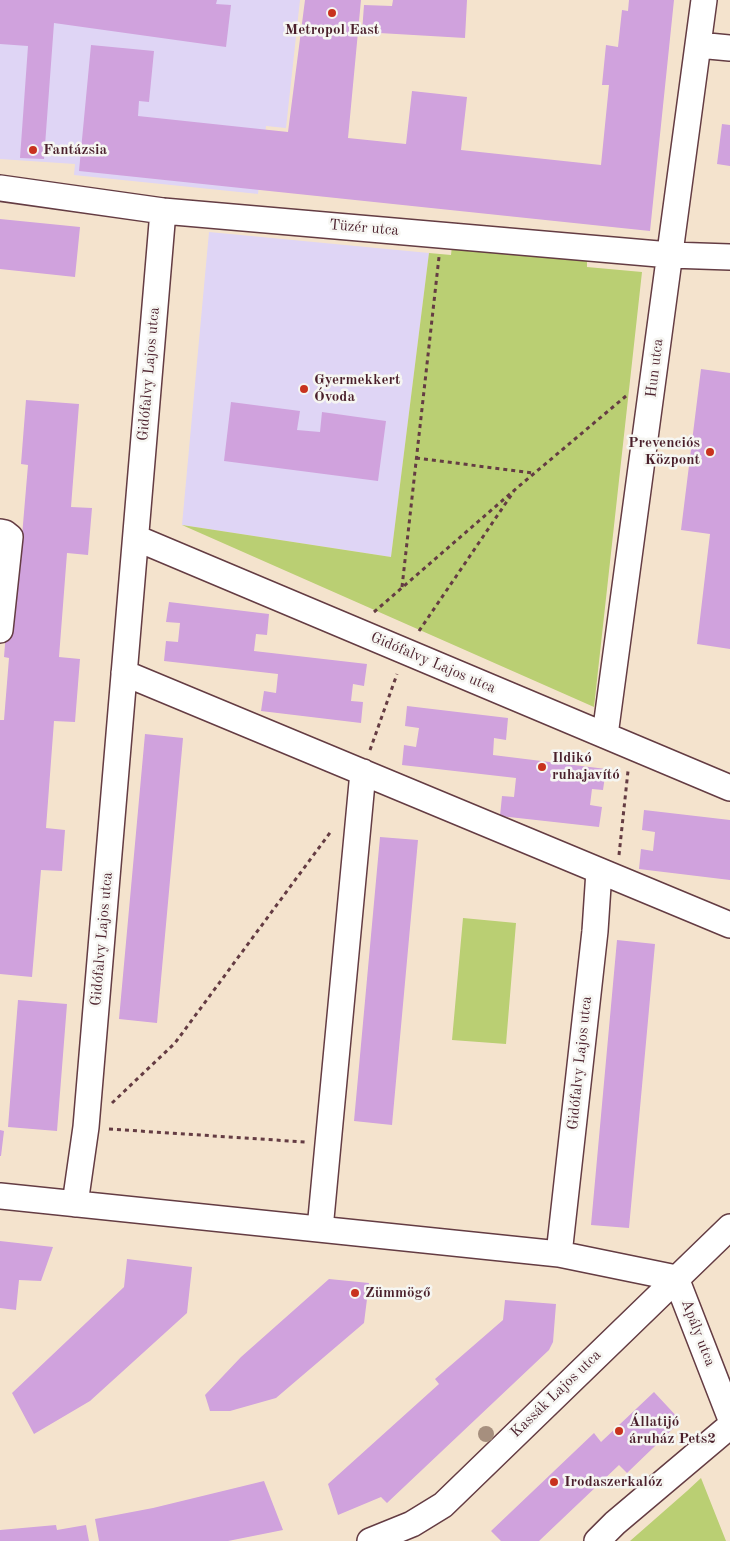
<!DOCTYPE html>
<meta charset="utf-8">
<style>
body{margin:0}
canvas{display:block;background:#f4e3cd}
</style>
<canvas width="730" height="1541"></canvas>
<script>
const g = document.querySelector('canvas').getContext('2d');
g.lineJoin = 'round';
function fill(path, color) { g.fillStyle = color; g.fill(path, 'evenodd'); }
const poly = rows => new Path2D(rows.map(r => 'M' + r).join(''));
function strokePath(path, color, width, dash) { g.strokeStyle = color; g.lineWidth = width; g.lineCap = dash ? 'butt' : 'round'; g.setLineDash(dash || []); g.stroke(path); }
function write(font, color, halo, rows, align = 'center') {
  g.font = font + ' "Old Standard TT",serif'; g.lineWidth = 5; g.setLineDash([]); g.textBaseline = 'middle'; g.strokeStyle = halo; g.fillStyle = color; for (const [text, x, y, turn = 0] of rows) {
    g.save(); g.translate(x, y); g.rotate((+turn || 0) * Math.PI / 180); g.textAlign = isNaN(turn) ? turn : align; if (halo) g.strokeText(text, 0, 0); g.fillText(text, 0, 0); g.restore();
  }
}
fill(poly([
 [0,0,300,0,286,128,266,126,258,194,278,196,74,175,75,164,0,159],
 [209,232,429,253,391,557,182,525]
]), '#dfd5f5');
fill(poly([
 [452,246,587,256,587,267,642,272,594,707,182,525,391,557,429,253,451,255],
 [463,918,516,923,506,1044,452,1040],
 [701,1478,726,1541,630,1541,687,1491]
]), '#bacf73');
fill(poly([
 [0,0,217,0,216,4,231,5,226,47,54,23,44,159,20,158,28,46,0,44],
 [305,0,361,0,348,138,406,144,412,91,467,97,461,150,601,165,609,85,602,85,606,45,618,47,622,10,628,11,629,0,674,0,650,231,79,171,91,45,154,51,149,102,139,101,138,116,288,132],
 [393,0,467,0,465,38,362,32,364,5,392,6],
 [722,124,730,125,730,166,717,164],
 [0,219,80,227,75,277,0,269],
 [701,369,730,373,730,649,697,644,710,534,681,530],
 [26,400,79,404,71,507,92,508,88,555,67,553,59,657,80,659,75,722,54,721,46,828,65,830,62,871,41,870,32,977,0,974,0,720,4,720,9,658,4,657,9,594,17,595,28,465,21,464],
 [231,402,300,411,297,430,320,432,322,412,386,421,378,481,224,461],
 [169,602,269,614,267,635,256,634,254,651,367,664,364,686,353,684,351,701,363,702,361,723,261,711,264,691,276,693,278,674,164,661,166,641,178,642,180,623,166,622],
 [407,706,508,718,506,740,494,738,493,755,606,769,603,790,592,789,590,805,602,807,599,827,500,816,502,796,514,797,516,778,402,765,404,745,416,747,419,728,405,726],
 [145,734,183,738,157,1023,119,1019],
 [644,810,730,820,730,880,639,869,641,849,653,851,655,832,642,830],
 [380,837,418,840,392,1125,354,1121],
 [617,940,655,944,629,1228,591,1225],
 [18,1000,67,1004,57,1131,8,1127],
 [0,1130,4,1131,1,1156,0,1156],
 [0,1241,53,1247,41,1281,19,1280,16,1310,0,1308],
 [127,1259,192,1267,187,1313,90,1401,34,1434,12,1393,124,1287],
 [329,1279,369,1283,364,1323,276,1398,230,1411,210,1411,205,1395,241,1357],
 [505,1300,556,1304,553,1342,549,1350,387,1503,381,1497,338,1515,328,1484,439,1384,435,1379,503,1320],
 [654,1392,681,1421,627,1473,619,1465,539,1541,501,1541,491,1531,594,1433,601,1442],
 [264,1481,283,1530,228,1541,99,1541,95,1519,153,1508],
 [56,1525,57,1530,86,1525,89,1541,0,1541,0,1530]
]), '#d0a2dd');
const minor = poly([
 [698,45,730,48],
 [0,188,163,211,670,255,730,257],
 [0,532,5,533,10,537,0,630],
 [136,538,730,788],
 [124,673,730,925],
 [605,735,704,0],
 [0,1196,559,1254,676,1278,730,1417],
 [75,1204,86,1127,163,211],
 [320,1229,363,772],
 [559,1254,595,931,599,871],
 [370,1541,412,1524,443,1505,730,1227],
 [597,1541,615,1523,730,1426]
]);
strokePath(minor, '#643c43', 28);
strokePath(poly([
 [416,458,533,473],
 [402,587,439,257],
 [374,612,518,487,626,396],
 [419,631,514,491],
 [370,750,397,674],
 [619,855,628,771],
 [112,1103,175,1043,332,830],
 [109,1129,305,1142]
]), '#643c43', 3, [4, 4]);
strokePath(minor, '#fff', 25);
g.fillStyle = '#a68f7e';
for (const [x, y] of [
 [486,1434]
]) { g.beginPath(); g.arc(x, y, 8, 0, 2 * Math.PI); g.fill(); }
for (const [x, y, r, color] of [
 [332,13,5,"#c8321e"],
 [33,150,5,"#c8321e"],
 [304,389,5,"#c8321e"],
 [710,452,5,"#c8321e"],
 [542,767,5,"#c8321e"],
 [355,1293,5,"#c8321e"],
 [619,1431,5,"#c8321e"],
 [554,1482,5,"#c8321e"]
]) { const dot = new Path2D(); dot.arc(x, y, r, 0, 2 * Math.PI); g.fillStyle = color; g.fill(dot); strokePath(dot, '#f6f6f2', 2); }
write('bold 15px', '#4a1f2b', '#f6f6f2', [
 ["Metropol East",332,30,"center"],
 ["Fantázsia",43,150],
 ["Gyermekkert",314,380],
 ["Óvoda",314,397],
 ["Prevenciós",700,443,"right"],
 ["Központ",700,460,"right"],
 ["Ildikó",552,758],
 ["ruhajavító",552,775],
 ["Zümmögő",365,1293],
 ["Állatijó",629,1422],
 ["áruház Pets2",629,1439],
 ["Irodaszerkalóz",564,1482]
], 'left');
write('15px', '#4a1f2b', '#f6f6f2', [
 ["Tüzér utca",364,228,5],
 ["Hun utca",655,368,-83],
 ["Gidófalvy Lajos utca",149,374,-85],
 ["Gidófalvy Lajos utca",433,663,23],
 ["Gidófalvy Lajos utca",102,939,-85],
 ["Gidófalvy Lajos utca",580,1063,-84],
 ["Apály utca",698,1333,69],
 ["Kassák Lajos utca",556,1394,-44]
]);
</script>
